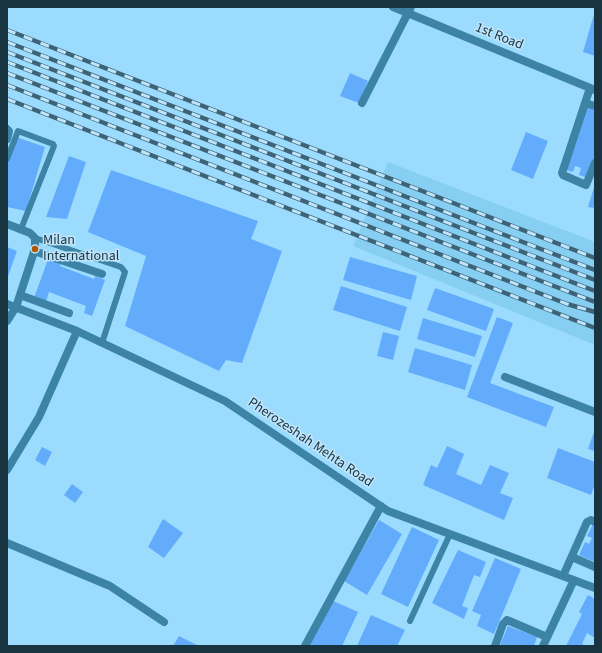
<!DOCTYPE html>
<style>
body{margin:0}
#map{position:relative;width:602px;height:653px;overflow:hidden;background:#9bdcfe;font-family:"Source Sans 3",sans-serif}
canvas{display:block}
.frame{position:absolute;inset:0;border:8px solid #193441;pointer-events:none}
</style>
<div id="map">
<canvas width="602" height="653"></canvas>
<div class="frame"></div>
</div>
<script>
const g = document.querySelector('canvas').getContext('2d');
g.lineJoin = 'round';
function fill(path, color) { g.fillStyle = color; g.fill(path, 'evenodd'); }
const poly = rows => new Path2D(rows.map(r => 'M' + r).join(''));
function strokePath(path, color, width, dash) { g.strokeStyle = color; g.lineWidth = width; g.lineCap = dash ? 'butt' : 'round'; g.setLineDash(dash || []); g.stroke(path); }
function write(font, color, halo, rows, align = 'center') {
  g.font = font + ' "Source Sans 3",sans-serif'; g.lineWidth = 3; g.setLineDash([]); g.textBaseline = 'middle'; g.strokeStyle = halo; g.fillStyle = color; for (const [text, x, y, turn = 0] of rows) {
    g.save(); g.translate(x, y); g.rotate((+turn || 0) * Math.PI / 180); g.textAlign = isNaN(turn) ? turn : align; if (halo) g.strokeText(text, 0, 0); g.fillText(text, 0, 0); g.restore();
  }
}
fill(poly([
 [388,162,595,242,595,345,353,246]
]), '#86cff3');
fill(poly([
 [595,11,595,56,583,52],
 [350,73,368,81,359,103,340,96],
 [587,105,595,108,595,155,588,178,579,175,581,168,575,166,573,172,566,170],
 [526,132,548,141,533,179,511,170],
 [16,137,45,147,26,211,7,207,7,163],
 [69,156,86,162,67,219,46,217],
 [111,170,258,221,251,239,282,251,242,363,226,360,219,371,125,326,146,256,88,232],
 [595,184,595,208,588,207],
 [7,247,17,251,7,279],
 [350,257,417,276,411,300,343,280],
 [48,259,61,264,60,266,94,279,95,276,105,280,92,316,84,313,86,306,49,292,46,302,34,298],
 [341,286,407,307,400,331,333,310],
 [435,288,494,309,486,331,427,310],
 [497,317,513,323,490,383,554,407,546,427,467,397],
 [423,318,482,336,475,357,417,339],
 [383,332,399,336,393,360,377,356],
 [415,348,472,365,465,390,408,372],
 [595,429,595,451,588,449],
 [447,446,464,454,456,474,481,485,490,465,509,473,500,493,513,498,504,520,423,485,431,465,437,468],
 [42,447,52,452,45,466,35,460],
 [558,448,595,462,595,484,591,495,547,478],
 [72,484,83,492,75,503,64,495],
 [163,519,183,533,164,558,148,547],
 [379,520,402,534,367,595,344,581],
 [593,524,595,525,595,562,579,555,585,542,589,544,592,538,587,536],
 [412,527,439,540,408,607,381,594],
 [458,550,486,562,480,577,474,575,462,606,468,608,464,619,432,603],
 [495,558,521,569,494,634,477,626,481,615,472,611],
 [588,595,595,599,595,638,587,633,582,644,586,646,566,646,582,614,579,612],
 [331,600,358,612,342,646,309,646],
 [371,615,405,630,397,646,357,646],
 [508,626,537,637,534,646,500,645],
 [179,636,199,646,173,646]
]), '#63acfb');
strokePath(poly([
 [7,159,18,131,53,144,54,146,21,229],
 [35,238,121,267,125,272,102,343],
 [410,621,450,534]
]), '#3c83a5', 6);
strokePath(poly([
 [393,7,595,90],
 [590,88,562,173,563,175,586,185,595,163],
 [362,103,411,7],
 [585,103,595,106],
 [7,129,9,131,7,139],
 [7,224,30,233,35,238,35,249,16,307,7,321],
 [34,251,102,274],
 [20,295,69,313],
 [7,304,77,331,225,401,388,511,595,588],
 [505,377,595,412],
 [7,470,39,417,77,331],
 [7,543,110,586,164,622],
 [572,557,595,567],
 [563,576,587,522,591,520,595,522],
 [305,646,381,506],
 [495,646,503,624,507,620,547,637],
 [543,646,574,580]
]), '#3c83a5', 8);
const rail = poly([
 [7,30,595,258],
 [7,42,595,270],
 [7,52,595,280],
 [7,62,595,291],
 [7,73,595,302],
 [7,85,567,304,595,312],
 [7,99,595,328]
]);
strokePath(rail, '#3e6376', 4.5);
strokePath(rail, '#c0e5fa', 3, [9]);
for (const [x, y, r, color] of [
 [35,249,4,"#b35601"]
]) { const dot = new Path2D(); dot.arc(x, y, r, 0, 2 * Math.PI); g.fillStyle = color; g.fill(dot); strokePath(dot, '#c0e5fa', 1.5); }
write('14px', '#193441', '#c0e5fa', [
 ["1st Road",499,37,22],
 ["Pherozeshah Mehta Road",310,443,34]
]);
write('14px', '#193441', '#c0e5fa', [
 ["Milan",43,241],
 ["International",43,257]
], 'left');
</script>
